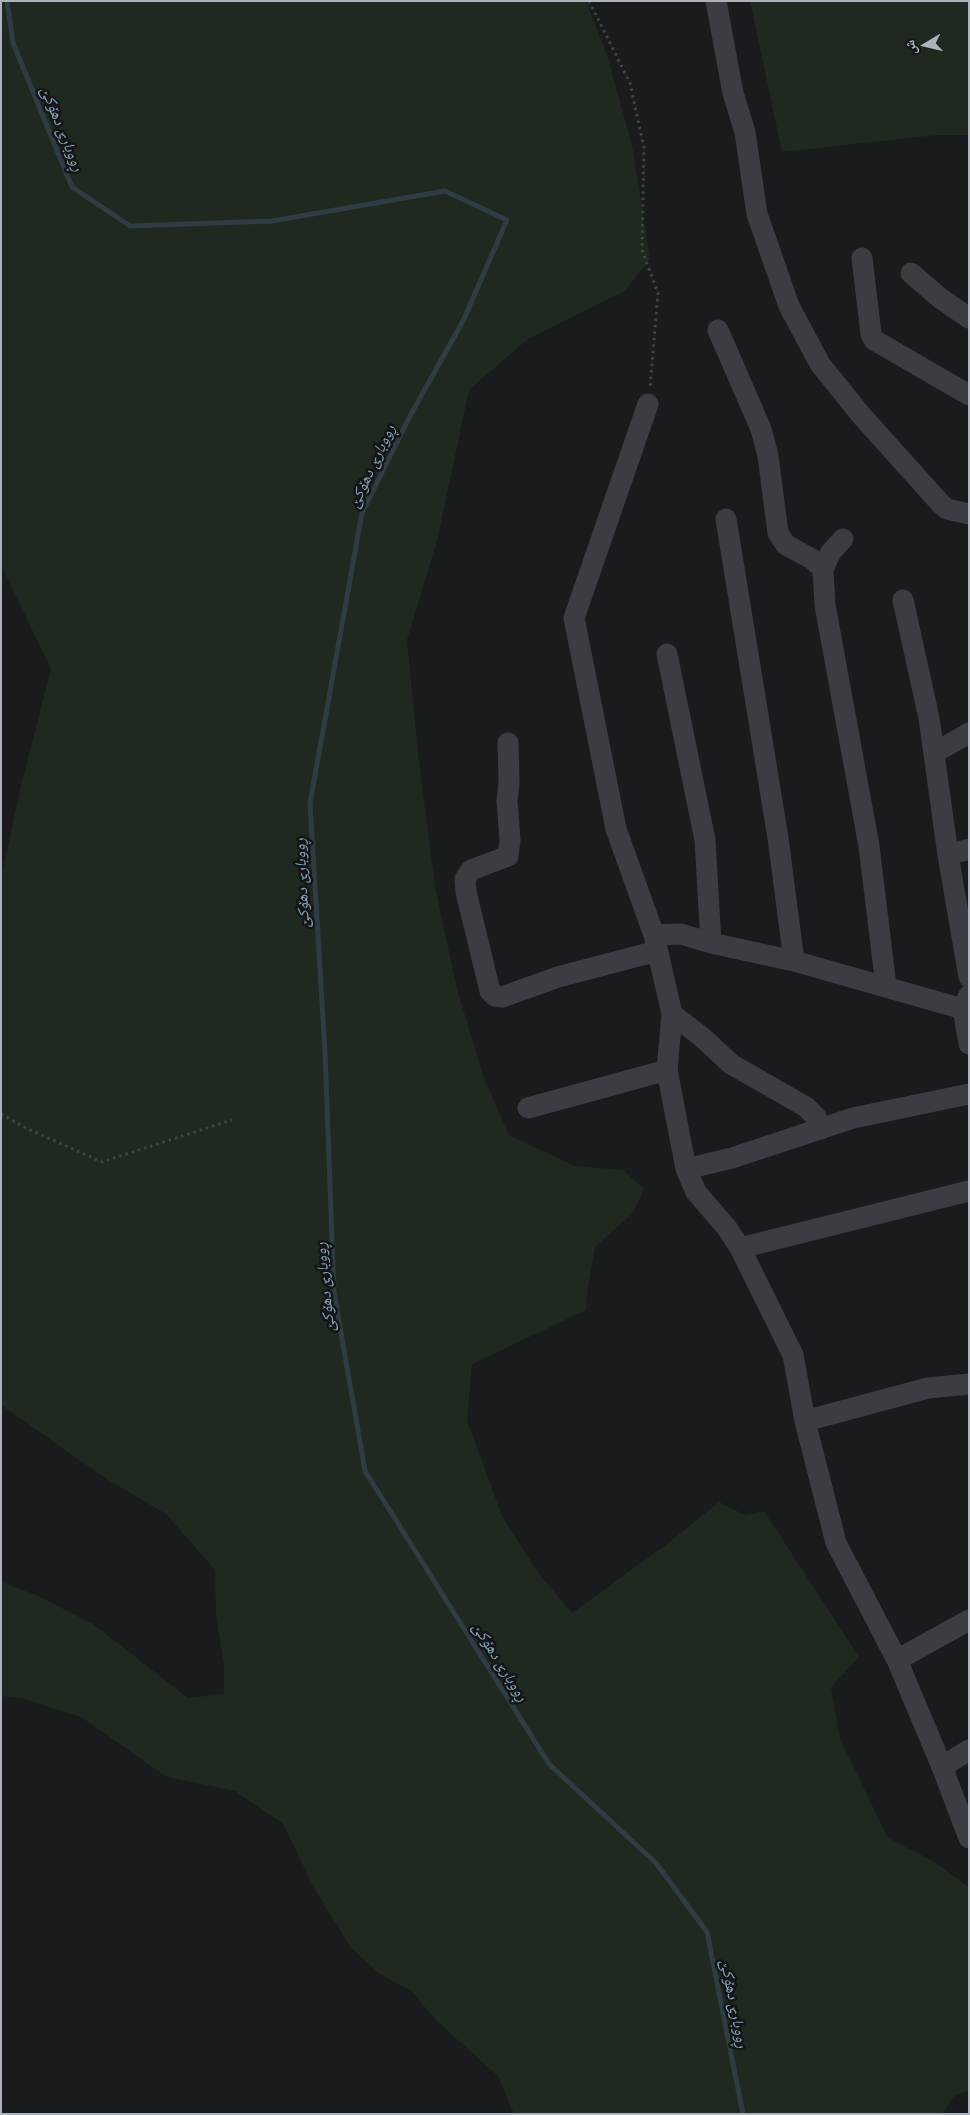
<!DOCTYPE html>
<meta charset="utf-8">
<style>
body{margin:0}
#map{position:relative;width:970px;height:2115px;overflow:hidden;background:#1a1b1d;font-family:Montserrat,"Noto Naskh Arabic",sans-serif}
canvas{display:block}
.frame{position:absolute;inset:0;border:2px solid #acb3bd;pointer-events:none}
.north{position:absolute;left:900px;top:20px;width:50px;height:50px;-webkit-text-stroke:4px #151518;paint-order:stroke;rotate:261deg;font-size:14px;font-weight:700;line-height:20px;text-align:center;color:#acb3bd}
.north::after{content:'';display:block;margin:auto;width:18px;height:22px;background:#acb3bd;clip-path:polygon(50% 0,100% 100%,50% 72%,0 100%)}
</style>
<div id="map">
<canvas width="970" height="2115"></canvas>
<div class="frame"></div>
<div class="north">ش</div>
</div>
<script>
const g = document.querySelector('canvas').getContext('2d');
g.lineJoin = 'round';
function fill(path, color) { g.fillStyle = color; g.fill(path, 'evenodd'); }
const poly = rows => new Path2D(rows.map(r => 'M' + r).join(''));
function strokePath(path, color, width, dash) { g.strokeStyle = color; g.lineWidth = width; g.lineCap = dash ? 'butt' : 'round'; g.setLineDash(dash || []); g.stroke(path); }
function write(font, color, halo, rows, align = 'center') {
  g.font = font + ' Montserrat,"Noto Naskh Arabic",sans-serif'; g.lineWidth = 5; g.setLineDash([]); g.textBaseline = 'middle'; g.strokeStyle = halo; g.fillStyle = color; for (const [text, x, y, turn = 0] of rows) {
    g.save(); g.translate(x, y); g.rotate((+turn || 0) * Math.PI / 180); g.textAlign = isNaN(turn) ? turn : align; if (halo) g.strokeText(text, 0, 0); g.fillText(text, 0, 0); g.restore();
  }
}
fill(poly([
 [1,1,586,1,607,55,632,145,650,259,625,291,528,339,469,390,437,541,407,640,418,754,435,886,457,989,484,1078,509,1135,575,1166,623,1170,644,1189,633,1213,595,1247,587,1293,586,1310,472,1364,467,1420,502,1516,537,1571,572,1613,667,1544,719,1502,745,1515,764,1511,859,1657,831,1687,840,1739,888,1838,933,1861,969,1887,969,2090,953,2097,942,2114,514,2114,498,2076,438,2022,411,1991,380,1974,351,1948,314,1888,283,1824,235,1791,167,1777,81,1717,25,1699,1,1696,1,1582,36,1595,93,1624,188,1698,224,1694,224,1663,216,1616,215,1570,166,1514,108,1480,1,1405,1,878,21,786,51,669,1,565],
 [750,1,969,1,969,135,937,135,782,152]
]), '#1f2920');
strokePath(poly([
 [7,1,13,43,72,187,130,226,272,221,445,191,507,220,463,321,410,416,362,513,310,803,325,1052,334,1292,365,1471,549,1764,656,1863,707,1932,743,2114]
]), '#2f3c43', 5);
strokePath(poly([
 [589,1,630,83,644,148,642,250,658,293,650,388],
 [1,1114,26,1128,102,1162,232,1120]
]), '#414449', 3, [2.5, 4]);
strokePath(poly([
 [716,1,733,93,745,132,757,214,789,306,820,364,861,415,941,504,947,509,969,514],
 [862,258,871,334,874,340,969,395],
 [911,273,940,298,969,318],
 [718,330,761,429,768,456,778,533,786,545,812,559,823,569],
 [648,404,574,618,616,829,654,935,672,1014,667,1070,686,1169,696,1192,727,1228,740,1248,793,1355,805,1421,836,1543,897,1660,942,1767,969,1838],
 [726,519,778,838,794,961],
 [843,539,831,552,823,569,825,605,869,846,886,986],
 [903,600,929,718,948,855,969,977],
 [667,654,705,840,711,943],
 [508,743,509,783,507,801,510,840,508,856,471,870,465,879,466,892,490,991,495,996,502,997,558,977,657,951],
 [934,753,969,733],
 [948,855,969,849],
 [654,935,681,934,711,943,794,961,963,1009],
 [969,995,963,1009,969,1044],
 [672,1014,702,1037,731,1064,806,1107,816,1117,821,1129],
 [528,1108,667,1070],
 [686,1169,732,1158,853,1118,969,1094],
 [740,1248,969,1191],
 [805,1421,928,1388,969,1384],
 [897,1660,969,1620],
 [942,1767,969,1750]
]), '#3b3d42', 21);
write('italic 16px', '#81a6ba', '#151518', [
 ["ڕووبارێ دهۆكێ",62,129,68],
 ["ڕووبارێ دهۆكێ",372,466,-65],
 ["ڕووبارێ دهۆكێ",302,883,-93],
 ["ڕووبارێ دهۆكێ",325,1287,-96],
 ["ڕووبارێ دهۆكێ",500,1662,58],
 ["ڕووبارێ دهۆكێ",734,2004,79]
]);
</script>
